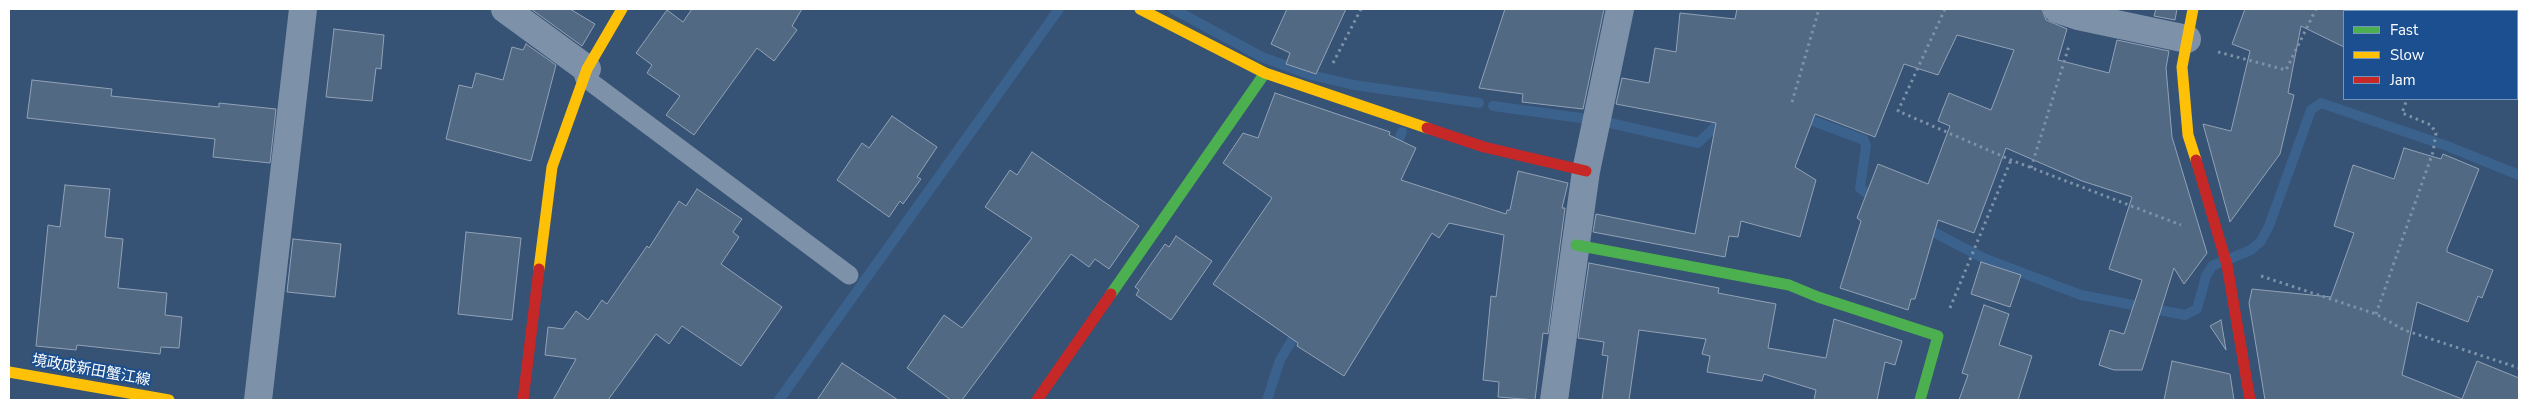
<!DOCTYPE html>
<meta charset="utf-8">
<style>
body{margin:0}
#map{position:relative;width:2528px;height:409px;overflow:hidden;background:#365274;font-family:"Nunito Sans",sans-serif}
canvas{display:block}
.frame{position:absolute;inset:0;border:10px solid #fff;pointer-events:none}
.legend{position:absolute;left:2343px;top:10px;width:175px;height:90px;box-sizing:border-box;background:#1b4f8f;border:1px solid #7695bc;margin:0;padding:6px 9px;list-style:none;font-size:15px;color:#fff}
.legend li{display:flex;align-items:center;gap:10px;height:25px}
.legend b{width:25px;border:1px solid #7695bc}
</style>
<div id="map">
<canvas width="2528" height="409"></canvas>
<div class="frame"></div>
<ul class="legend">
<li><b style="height:6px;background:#4caf50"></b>Fast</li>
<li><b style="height:6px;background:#ffc107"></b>Slow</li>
<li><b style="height:6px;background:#c62828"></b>Jam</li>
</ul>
</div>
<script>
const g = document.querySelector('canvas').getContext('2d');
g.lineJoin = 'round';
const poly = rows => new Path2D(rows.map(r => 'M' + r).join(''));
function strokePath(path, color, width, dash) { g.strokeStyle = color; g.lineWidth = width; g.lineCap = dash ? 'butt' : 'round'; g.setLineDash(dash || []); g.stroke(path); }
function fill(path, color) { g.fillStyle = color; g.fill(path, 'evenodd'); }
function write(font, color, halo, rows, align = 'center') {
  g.font = font + ' "Nunito Sans","Noto Sans JP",sans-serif'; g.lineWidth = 4; g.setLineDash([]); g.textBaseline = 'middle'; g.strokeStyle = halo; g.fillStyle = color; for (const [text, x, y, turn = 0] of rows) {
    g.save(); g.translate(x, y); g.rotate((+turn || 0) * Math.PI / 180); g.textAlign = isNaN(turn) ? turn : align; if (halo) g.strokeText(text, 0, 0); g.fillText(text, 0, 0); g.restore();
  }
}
strokePath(poly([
 [1173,9,1262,57,1311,75,1354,85,1479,103],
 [1493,106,1581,118],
 [1800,116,1864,140,1866,146,1860,188,1876,201],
 [1610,123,1698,143,1720,122,1722,117],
 [1394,152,1402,132],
 [1924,227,1983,258,2081,295,2185,315,2197,309,2206,276,2212,266,2251,250,2261,241,2269,226,2311,110,2321,103,2447,146,2519,175],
 [779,400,1059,9],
 [1267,400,1280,360,1300,327]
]), '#3b618d', 10);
const building = poly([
 [531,9,570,9,595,24,582,46,531,9],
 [692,9,802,9,792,26,797,30,774,61,757,48,694,135,666,115,680,96,647,73,652,65,636,53,667,10,683,22,692,9],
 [1287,9,1346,9,1316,74,1286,64,1290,53,1271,44,1287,9],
 [1505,9,1604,9,1583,109,1522,102,1523,94,1479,88,1505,9],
 [1737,9,2042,9,2046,20,2067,29,2058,60,2109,73,2117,40,2169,51,2166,68,2172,137,2207,253,2184,284,2174,268,2142,370,2114,370,2099,365,2110,330,2124,334,2142,280,2109,269,2132,197,2082,181,2006,148,1974,233,1938,220,1915,299,1911,299,1908,310,1840,288,1861,221,1857,218,1878,164,1928,184,1950,126,1938,121,1949,93,1991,110,2014,50,1957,35,1938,75,1904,64,1875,137,1815,114,1795,167,1816,180,1800,237,1741,221,1738,237,1729,236,1725,257,1593,232,1596,214,1695,234,1716,123,1616,104,1622,78,1649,83,1655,48,1676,52,1680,13,1735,19,1737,9],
 [2156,9,2177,9,2175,20,2154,16,2156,9],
 [2245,9,2344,9,2344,47,2301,26,2288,93,2294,95,2280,154,2230,222,2203,124,2231,131,2250,51,2232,44,2245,9],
 [334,29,384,35,381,69,376,68,372,101,326,97,334,29],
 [526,44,556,65,531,161,446,139,459,85,472,88,476,73,503,80,512,47,523,50,526,44],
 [32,80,112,89,111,96,219,107,219,103,276,109,270,163,213,157,215,139,27,118,32,80],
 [1275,93,1390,132,1389,135,1416,148,1401,180,1506,214,1507,210,1510,210,1518,171,1568,183,1562,208,1565,208,1548,334,1543,333,1535,400,1498,397,1499,382,1483,380,1491,296,1496,297,1504,235,1449,223,1439,238,1432,233,1344,376,1297,346,1298,343,1213,284,1272,198,1223,163,1243,133,1258,138,1275,93],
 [892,116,937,147,917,177,921,179,903,204,900,201,889,217,837,180,862,143,869,148,892,116],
 [2404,148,2441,159,2443,154,2479,169,2447,249,2447,252,2493,270,2482,298,2478,296,2468,322,2417,302,2402,375,2462,399,2477,361,2519,378,2519,400,2265,400,2249,303,2252,289,2331,297,2354,233,2334,226,2353,165,2394,179,2404,148],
 [1032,152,1139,226,1109,269,1095,259,1089,267,1071,254,962,400,951,400,907,368,944,315,962,328,1032,238,985,207,1010,170,1017,175,1032,152],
 [65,185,110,189,105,237,123,239,118,288,167,293,165,315,182,317,179,348,161,347,160,354,77,345,76,350,36,346,48,225,60,227,65,185],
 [697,189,742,219,733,232,739,237,721,264,782,307,741,366,682,326,669,344,656,334,608,400,553,400,576,359,545,355,548,327,563,329,576,311,588,320,602,300,607,304,647,246,649,248,679,201,686,206,697,189],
 [466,232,521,238,512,320,458,314,466,232],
 [1176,236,1212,261,1171,320,1136,295,1139,290,1135,287,1165,244,1169,247,1176,236],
 [293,239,341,244,335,297,287,292,293,239],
 [1981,262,2021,275,2010,307,1971,294,1981,262],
 [1589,263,1719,288,1718,293,1776,304,1768,348,1826,358,1834,319,1902,341,1895,365,1885,362,1877,400,1814,400,1816,390,1764,374,1762,381,1707,372,1710,356,1702,354,1706,339,1639,330,1629,400,1602,400,1608,356,1602,355,1604,342,1578,338,1589,263],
 [1984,305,2009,314,1999,345,2032,356,2018,400,1959,400,1968,375,1962,373,1984,305],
 [2221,320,2226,350,2210,326,2221,320],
 [2172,361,2230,374,2234,400,2164,400,2172,361],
 [842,363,898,400,817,400,842,363]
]);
fill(building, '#526984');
strokePath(building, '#92a2b6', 1);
strokePath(poly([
 [1945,9,1898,111,2011,160,2181,225],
 [2438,11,2439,9],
 [2218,52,2286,70,2316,9],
 [1333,63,1361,9],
 [1792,102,1819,9],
 [2031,168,2069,46],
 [2261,276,2376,314,2404,330,2519,368],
 [1950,308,2011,160],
 [2376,314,2433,152,2436,133,2431,125,2402,113,2407,99]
]), '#7d92a8', 3, [2.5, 4]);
strokePath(poly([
 [584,77,849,275]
]), '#7d92a8', 19);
strokePath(poly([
 [505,9,587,69],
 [2057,9,2078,16,2187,39],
 [258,400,303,9],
 [1554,400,1586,171,1620,9]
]), '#7d92a8', 28);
strokePath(poly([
 [1576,245,1789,285,1818,297,1938,336,1920,400],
 [1111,294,1265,73]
]), '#4caf50', 11);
strokePath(poly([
 [1140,9,1265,73,1427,128],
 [2193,9,2182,67,2188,135,2196,160],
 [539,269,552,167,587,69,622,9],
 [9,372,169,400]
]), '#ffc107', 11);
strokePath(poly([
 [1427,128,1484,147,1586,171],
 [2196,160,2227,265,2250,400],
 [523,400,539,269],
 [1037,400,1111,294]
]), '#c62828', 11);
write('15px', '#fff', '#1b4f8f', [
 ["境政成新田蟹江線",91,371,10]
]);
</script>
